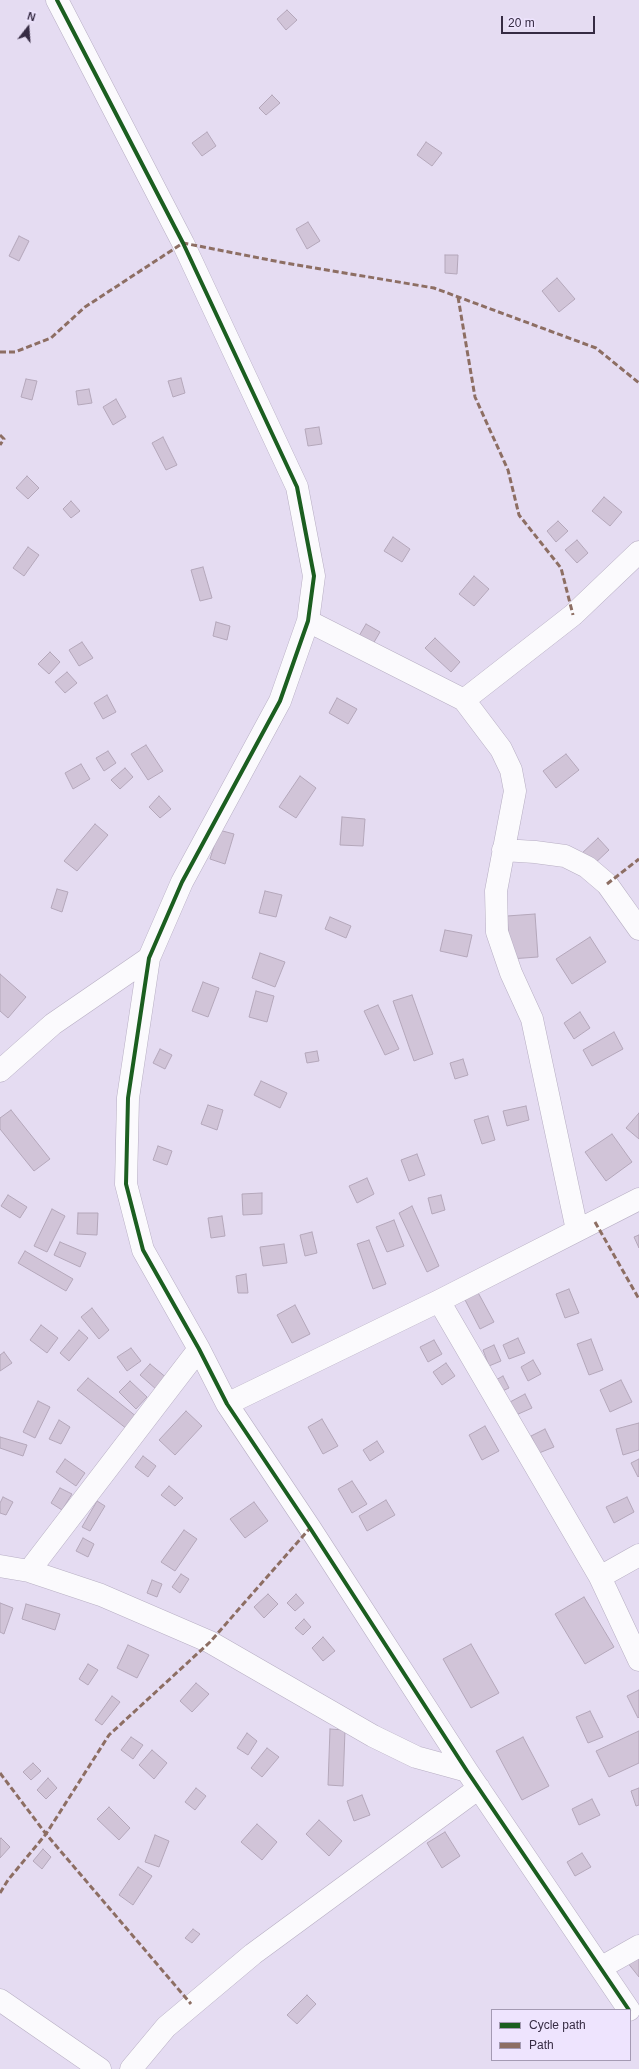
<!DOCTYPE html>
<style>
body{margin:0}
#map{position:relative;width:639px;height:2069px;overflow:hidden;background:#e5dcf2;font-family:Helvetica,sans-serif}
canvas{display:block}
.legend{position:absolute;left:491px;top:2009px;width:140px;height:52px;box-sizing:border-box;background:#eee4fe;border:1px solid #a49ab3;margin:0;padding:5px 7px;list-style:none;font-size:12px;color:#362b43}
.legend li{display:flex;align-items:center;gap:8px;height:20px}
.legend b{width:20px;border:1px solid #a49ab3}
.north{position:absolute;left:8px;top:8px;width:40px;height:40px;-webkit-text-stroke:3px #eee4fe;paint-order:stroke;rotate:17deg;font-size:11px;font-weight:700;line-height:16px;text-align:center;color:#362b43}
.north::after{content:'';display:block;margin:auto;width:14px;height:18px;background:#362b43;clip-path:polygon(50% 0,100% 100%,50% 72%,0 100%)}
.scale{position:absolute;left:501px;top:16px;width:94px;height:18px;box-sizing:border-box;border:2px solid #362b43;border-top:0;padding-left:5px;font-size:12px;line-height:14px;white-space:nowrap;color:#362b43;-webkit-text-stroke:3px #eee4fe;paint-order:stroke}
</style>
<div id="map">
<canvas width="639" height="2069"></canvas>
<ul class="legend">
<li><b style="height:5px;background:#1b5e20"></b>Cycle path</li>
<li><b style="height:5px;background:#8d6e63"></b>Path</li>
</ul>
<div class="north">N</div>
<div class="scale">20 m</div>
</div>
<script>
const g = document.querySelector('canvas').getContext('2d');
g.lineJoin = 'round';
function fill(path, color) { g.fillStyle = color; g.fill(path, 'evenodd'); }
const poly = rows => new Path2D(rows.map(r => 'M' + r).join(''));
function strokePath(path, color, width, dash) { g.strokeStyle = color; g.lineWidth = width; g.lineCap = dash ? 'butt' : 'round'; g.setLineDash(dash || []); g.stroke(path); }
const building = poly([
 [287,10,297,20,286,30,277,19,287,10],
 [272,95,280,103,266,115,259,108,272,95],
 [207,132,216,146,202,156,192,143,207,132],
 [426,142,442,153,432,166,417,155,426,142],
 [308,222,320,241,307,249,296,229,308,222],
 [19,236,29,241,19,261,9,256,19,236],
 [445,255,458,255,457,274,445,273,445,255],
 [557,278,575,299,559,312,542,291,557,278],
 [181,378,185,393,173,397,168,381,181,378],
 [26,379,37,381,32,400,21,397,26,379],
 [89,389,92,403,78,405,76,391,89,389],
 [116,399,126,417,113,425,103,407,116,399],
 [319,427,322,444,308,446,305,429,319,427],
 [163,437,177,465,166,470,152,443,163,437],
 [27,476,39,488,28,499,16,488,27,476],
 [604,497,622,512,610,526,592,511,604,497],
 [71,501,80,511,71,518,63,509,71,501],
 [558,521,568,531,556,542,547,531,558,521],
 [393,537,410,549,402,562,384,551,393,537],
 [577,540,588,553,577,563,565,550,577,540],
 [28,547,39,555,24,576,13,568,28,547],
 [203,567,212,598,200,601,191,570,203,567],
 [474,576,489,589,474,606,459,594,474,576],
 [216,622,230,626,227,640,213,636,216,622],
 [366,624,380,632,373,644,359,636,366,624],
 [435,638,460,662,451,672,425,648,435,638],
 [82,642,93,658,79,666,69,650,82,642],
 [50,652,60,662,49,674,38,664,50,652],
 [67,672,77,683,65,693,55,682,67,672],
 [107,695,116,712,103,719,94,703,107,695],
 [337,698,357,709,348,724,329,713,337,698],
 [146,745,163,771,148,780,131,754,146,745],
 [108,751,116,763,104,771,96,758,108,751],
 [566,754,579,770,556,788,543,771,566,754],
 [81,764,90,779,73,789,65,773,81,764],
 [125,768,133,777,120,789,111,780,125,768],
 [300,776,316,788,296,818,279,807,300,776],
 [159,796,171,809,160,818,149,807,159,796],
 [342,817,365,819,363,846,340,845,342,817],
 [95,824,108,835,77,871,64,861,95,824],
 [219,830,234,834,225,864,210,859,219,830],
 [598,838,609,850,592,866,580,855,598,838],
 [57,889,68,892,62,912,51,908,57,889],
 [265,891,282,895,276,917,259,913,265,891],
 [535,914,538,957,510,959,507,916,535,914],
 [330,917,351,926,346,938,325,929,330,917],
 [445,930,472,935,467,957,440,951,445,930],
 [590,937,606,962,572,984,556,959,590,937],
 [260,953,285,962,275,987,252,978,260,953],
 [0,974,26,997,8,1018,0,1011,0,974],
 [203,982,219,988,208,1017,192,1011,203,982],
 [256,991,274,996,267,1022,249,1017,256,991],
 [412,995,433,1054,414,1061,393,1001,412,995],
 [378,1005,399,1049,385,1055,364,1011,378,1005],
 [580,1012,590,1028,574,1039,564,1023,580,1012],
 [614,1032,623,1049,592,1066,583,1050,614,1032],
 [160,1049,172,1055,165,1069,153,1063,160,1049],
 [317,1051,319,1061,307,1063,305,1053,317,1051],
 [463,1059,468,1075,455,1079,450,1063,463,1059],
 [261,1081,287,1093,280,1108,254,1095,261,1081],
 [208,1105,223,1110,217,1130,201,1124,208,1105],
 [526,1106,529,1120,507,1126,503,1111,526,1106],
 [11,1110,50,1159,34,1171,0,1129,0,1118,11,1110],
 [639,1113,639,1139,626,1128,639,1113],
 [488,1116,495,1140,482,1144,474,1120,488,1116],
 [612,1134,632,1162,606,1181,585,1152,612,1134],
 [158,1146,172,1151,167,1165,153,1160,158,1146],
 [417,1154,425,1175,409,1181,401,1160,417,1154],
 [367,1178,374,1194,357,1203,349,1186,367,1178],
 [262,1193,262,1214,243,1215,242,1194,262,1193],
 [8,1195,27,1207,20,1218,1,1206,8,1195],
 [441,1195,445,1210,432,1214,428,1198,441,1195],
 [412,1206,439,1266,427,1272,399,1213,412,1206],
 [52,1209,65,1216,47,1252,34,1246,52,1209],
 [78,1213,98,1213,97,1235,77,1234,78,1213],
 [222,1216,225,1236,211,1238,208,1218,222,1216],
 [394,1220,404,1246,387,1252,376,1227,394,1220],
 [312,1232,317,1253,305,1256,300,1235,312,1232],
 [639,1235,639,1248,634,1237,639,1235],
 [369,1240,386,1284,373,1289,357,1244,369,1240],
 [60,1242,86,1253,80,1267,54,1255,60,1242],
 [284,1244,287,1263,263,1266,260,1247,284,1244],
 [25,1251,73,1279,66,1291,18,1263,25,1251],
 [246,1274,248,1293,238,1293,236,1276,246,1274],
 [475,1287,494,1322,480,1329,462,1294,475,1287],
 [569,1289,579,1313,565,1318,556,1294,569,1289],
 [295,1305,310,1334,292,1343,277,1315,295,1305],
 [92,1308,109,1330,99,1339,81,1317,92,1308],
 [41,1325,58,1338,47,1353,30,1340,41,1325],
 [79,1330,88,1338,69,1361,60,1353,79,1330],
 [518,1338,525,1353,509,1359,503,1345,518,1338],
 [591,1339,603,1370,589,1375,577,1344,591,1339],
 [434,1340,442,1354,428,1362,420,1347,434,1340],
 [494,1345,501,1361,489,1366,483,1350,494,1345],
 [131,1348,141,1361,127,1371,117,1357,131,1348],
 [4,1352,12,1363,0,1371,0,1355,4,1352],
 [533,1360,541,1374,528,1381,521,1367,533,1360],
 [446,1363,455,1376,442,1385,433,1372,446,1363],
 [150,1364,168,1379,157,1390,140,1375,150,1364],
 [503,1376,509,1388,500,1392,494,1381,503,1376],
 [88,1378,137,1417,127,1429,77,1390,88,1378],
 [621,1380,632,1402,610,1412,600,1390,621,1380],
 [130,1381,147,1397,136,1409,119,1392,130,1381],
 [525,1394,532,1408,516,1415,510,1402,525,1394],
 [38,1401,50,1407,35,1438,23,1432,38,1401],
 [186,1411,202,1426,175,1455,159,1440,186,1411],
 [322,1419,338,1446,323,1454,308,1427,322,1419],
 [59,1420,70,1427,61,1444,49,1439,59,1420],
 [639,1423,639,1450,623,1455,616,1429,639,1423],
 [485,1426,499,1451,482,1460,469,1435,485,1426],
 [545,1429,554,1447,539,1453,531,1436,545,1429],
 [0,1437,27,1445,23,1456,0,1448,0,1437],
 [377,1441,384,1452,370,1461,363,1450,377,1441],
 [143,1456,156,1466,148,1477,135,1467,143,1456],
 [65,1459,85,1473,76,1486,56,1472,65,1459],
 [639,1459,639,1476,638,1477,631,1463,639,1459],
 [352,1481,367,1504,352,1513,338,1489,352,1481],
 [169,1486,183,1498,175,1506,161,1495,169,1486],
 [60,1488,72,1494,62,1510,51,1503,60,1488],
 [3,1497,13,1502,6,1515,0,1513,0,1503,3,1497],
 [627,1497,634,1512,614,1523,606,1507,627,1497],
 [386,1500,395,1515,367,1531,359,1516,386,1500],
 [97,1501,105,1506,90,1531,82,1527,97,1501],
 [254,1502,268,1521,245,1538,230,1519,254,1502],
 [184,1530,197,1539,175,1571,161,1562,184,1530],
 [83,1538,94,1544,88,1557,76,1551,83,1538],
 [181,1574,189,1579,180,1593,172,1587,181,1574],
 [152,1580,162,1584,157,1597,147,1593,152,1580],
 [268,1594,278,1604,264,1618,254,1607,268,1594],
 [296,1594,304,1603,295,1611,287,1603,296,1594],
 [584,1597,614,1647,585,1664,555,1614,584,1597],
 [0,1603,13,1608,4,1634,0,1632,0,1603],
 [26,1604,60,1614,55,1630,22,1619,26,1604],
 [304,1619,311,1627,303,1635,295,1628,304,1619],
 [323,1637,335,1651,323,1661,312,1648,323,1637],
 [471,1644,499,1693,471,1708,443,1659,471,1644],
 [128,1645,149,1655,137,1678,117,1668,128,1645],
 [88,1664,98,1670,88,1685,79,1679,88,1664],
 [196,1683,209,1694,192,1712,180,1701,196,1683],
 [639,1690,639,1717,638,1718,627,1696,639,1690],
 [112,1696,120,1702,102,1725,95,1720,112,1696],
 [590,1711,603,1737,588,1743,576,1717,590,1711],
 [330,1729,345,1730,343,1786,328,1785,330,1729],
 [639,1731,639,1763,609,1777,596,1751,639,1731],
 [247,1733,257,1741,248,1755,237,1748,247,1733],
 [131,1737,143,1745,133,1759,121,1750,131,1737],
 [523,1737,549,1786,522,1800,496,1751,523,1737],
 [267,1748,279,1757,262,1777,251,1768,267,1748],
 [152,1750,167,1763,154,1779,139,1765,152,1750],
 [33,1763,41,1771,31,1780,23,1772,33,1763],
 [48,1778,57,1788,46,1799,37,1790,48,1778],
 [196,1788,206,1796,195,1810,185,1802,196,1788],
 [639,1788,639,1805,636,1806,631,1791,639,1788],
 [362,1795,370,1815,354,1821,347,1801,362,1795],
 [592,1799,600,1815,579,1825,572,1809,592,1799],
 [109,1807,130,1828,119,1840,97,1819,109,1807],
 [319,1820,342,1841,329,1856,306,1834,319,1820],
 [257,1824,277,1842,262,1860,241,1842,257,1824],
 [445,1832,460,1856,442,1868,427,1843,445,1832],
 [155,1835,169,1841,159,1867,145,1862,155,1835],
 [1,1838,10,1847,0,1858,0,1839,1,1838],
 [43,1849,51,1857,42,1869,33,1861,43,1849],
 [582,1853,591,1867,575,1876,567,1862,582,1853],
 [138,1867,152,1876,133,1905,119,1895,138,1867],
 [193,1929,200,1934,192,1943,185,1938,193,1929],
 [639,1952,639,1977,627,1962,639,1952],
 [307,1995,316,2004,297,2024,287,2015,307,1995]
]);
fill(building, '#d1c4d8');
strokePath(building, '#b4a7ba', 1);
const street = poly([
 [57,0,183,243,297,487,314,576,308,621,280,701,182,882,149,958,128,1098,126,1184,143,1250,199,1349,227,1404,310,1528,467,1771,629,2010],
 [308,621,464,700,501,749,511,770,515,791,496,891,497,932,511,973,532,1019,577,1230],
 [464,700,573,615,639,552],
 [503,850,535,852,565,856,587,867,607,884,639,929],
 [0,1071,53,1024,149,958],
 [439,1301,600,1577,639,1660],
 [227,1404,439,1301,639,1199],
 [0,1566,29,1571,101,1595,210,1642,373,1736,416,1757,467,1771],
 [29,1571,199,1349],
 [600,1577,639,1555],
 [602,1967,639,1946],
 [0,2000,100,2069],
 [131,2069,166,2027,253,1954,479,1788]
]);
strokePath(street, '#b7aec3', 23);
strokePath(street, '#fbfafd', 22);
strokePath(poly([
 [458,297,475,397,508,470,519,515,561,568,573,615],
 [0,352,15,352,51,338,85,307,183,243,280,262,434,288,596,348,639,383],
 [0,435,4,439,0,445],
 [607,884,639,859],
 [595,1222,639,1299],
 [0,1773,46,1834,191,2004],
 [0,1893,8,1880,46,1834,109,1735,210,1642,310,1528]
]), '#8d6e63', 3, [6, 3]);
strokePath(poly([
 [57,0,183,243,297,487,314,576,308,621,280,701,182,882,149,958,128,1098,126,1184,143,1250,199,1349,227,1404,310,1528,467,1771,629,2010]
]), '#1b5e20', 4);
</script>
